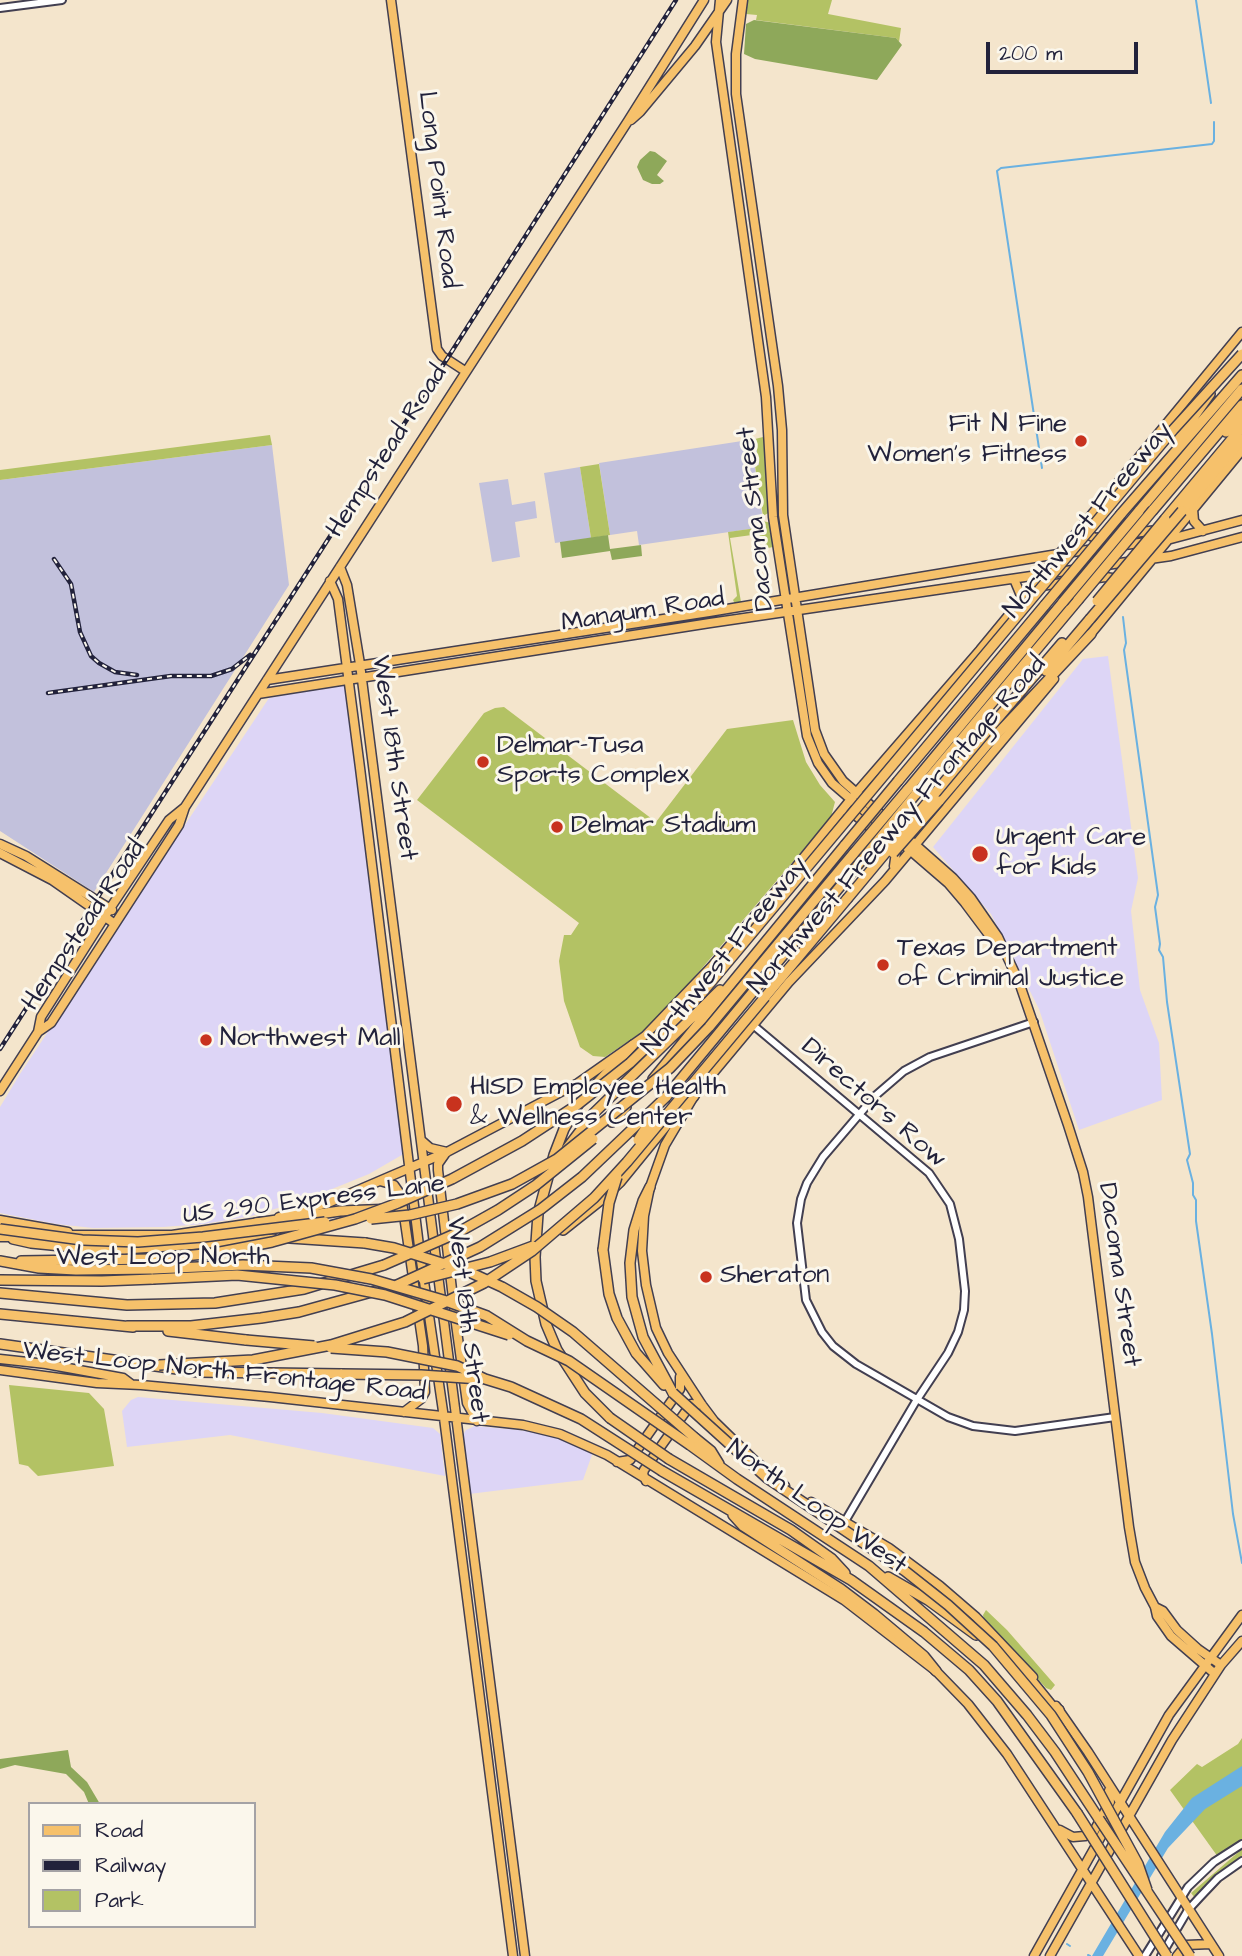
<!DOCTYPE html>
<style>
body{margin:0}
#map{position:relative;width:1242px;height:1956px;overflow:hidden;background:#f4e5cc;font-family:"Architects Daughter",sans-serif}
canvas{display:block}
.legend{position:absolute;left:28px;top:1802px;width:228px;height:126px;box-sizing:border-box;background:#fbf7ec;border:2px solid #a4a2a5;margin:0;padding:9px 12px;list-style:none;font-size:21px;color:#22223b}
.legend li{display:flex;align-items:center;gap:14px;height:35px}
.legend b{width:35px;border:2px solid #a4a2a5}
.scale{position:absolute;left:986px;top:42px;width:152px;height:32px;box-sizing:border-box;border:4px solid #22223b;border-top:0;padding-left:9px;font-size:21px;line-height:24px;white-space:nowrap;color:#22223b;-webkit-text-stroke:5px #fbf7ec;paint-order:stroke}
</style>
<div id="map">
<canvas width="1242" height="1956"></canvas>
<ul class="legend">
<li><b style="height:9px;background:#f6c16b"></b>Road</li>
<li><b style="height:9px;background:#22223b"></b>Railway</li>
<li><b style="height:19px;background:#b3c264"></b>Park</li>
</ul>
<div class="scale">200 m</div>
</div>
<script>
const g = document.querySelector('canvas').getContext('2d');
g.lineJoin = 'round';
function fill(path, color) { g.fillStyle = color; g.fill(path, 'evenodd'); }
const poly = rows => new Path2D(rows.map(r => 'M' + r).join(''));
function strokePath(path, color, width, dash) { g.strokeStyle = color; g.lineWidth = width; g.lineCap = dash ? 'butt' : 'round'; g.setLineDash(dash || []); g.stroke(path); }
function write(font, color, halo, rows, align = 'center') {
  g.font = font + ' "Architects Daughter",sans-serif'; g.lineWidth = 6; g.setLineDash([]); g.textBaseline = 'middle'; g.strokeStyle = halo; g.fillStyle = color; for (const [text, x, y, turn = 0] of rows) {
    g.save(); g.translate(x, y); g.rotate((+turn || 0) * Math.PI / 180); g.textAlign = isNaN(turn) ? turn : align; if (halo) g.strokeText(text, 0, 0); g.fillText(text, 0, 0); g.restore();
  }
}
fill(poly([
 [1108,656,1138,878,1131,911,1140,990,1159,1043,1162,1100,1079,1130,1039,1009,991,914,933,847,1083,659],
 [347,684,407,1152,369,1174,305,1200,251,1216,204,1224,163,1227,93,1228,56,1224,0,1213,0,1107,20,1074,269,698],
 [138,1397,322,1413,433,1428,440,1434,445,1476,230,1435,127,1447,122,1411,131,1400],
 [475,1426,519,1430,548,1435,593,1452,583,1480,469,1494,463,1435,466,1430]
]), '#ddd5f6');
fill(poly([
 [755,439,759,466,755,467,764,527,639,545,637,531,610,535,599,463],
 [272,445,289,585,94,892,0,831,0,480],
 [580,467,591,538,555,543,544,473],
 [508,479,512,505,535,501,537,518,515,522,520,557,492,562,479,483]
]), '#c2c1dc');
fill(poly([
 [746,0,832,0,828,14,901,28,899,42,896,38,756,20,757,15,746,14],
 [270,435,272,445,0,480,0,470],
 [763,437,767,439,770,512,763,516,755,466,759,465,755,439],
 [599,464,610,535,591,538,580,467],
 [763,521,771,523,773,547,768,548,761,540,759,534,730,538,741,602,735,604,733,600,737,596,728,532,764,527],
 [504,707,656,822,727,729,793,720,806,762,820,785,835,802,831,817,674,1001,642,1032,605,1057,593,1056,580,1047,564,1001,559,961,564,935,571,935,579,923,417,800,484,713,495,708],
 [9,1385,89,1393,104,1409,114,1466,38,1476,28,1466,19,1464],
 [986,1610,1007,1630,1055,1685,1051,1690,1046,1688,984,1620,983,1615],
 [1242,1738,1242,1841,1218,1857,1170,1790,1197,1764,1202,1767,1238,1744],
 [1242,1849,1242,1858,1216,1876,1195,1898,1191,1893]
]), '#b3c264');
fill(poly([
 [754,20,896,38,902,45,877,80,755,59,744,54,746,24],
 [650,151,655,152,667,161,657,175,664,181,660,184,652,184,643,180,637,167,640,160],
 [608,535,610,549,641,545,642,556,612,560,610,551,562,558,560,542],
 [68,1750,71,1767,87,1782,100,1804,89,1804,84,1792,66,1774,15,1765,0,1769,0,1759]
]), '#8ea85a');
fill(poly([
 [1242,1766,1242,1786,1205,1809,1168,1848,1103,1956,1092,1956,1165,1832,1192,1798]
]), '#6ab1e1');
strokePath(poly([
 [1196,0,1211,103],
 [1042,468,997,171,1001,168,1212,144,1214,141,1214,122],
 [1123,617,1126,643,1124,650,1158,895,1155,907,1160,944,1159,950,1163,957,1167,1002,1190,1154,1187,1160,1193,1183,1193,1195,1196,1200,1196,1221,1212,1334,1233,1514,1242,1563],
 [1067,1944,1070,1946],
 [1088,1955,1090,1956]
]), '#6ab1e1', 2);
const minor = poly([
 [0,8,62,0],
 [1034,1022,930,1057,904,1071,875,1096,823,1157,807,1183,801,1199,797,1223,806,1300,822,1332,833,1346,856,1364,948,1417,973,1426,1015,1431,1115,1417],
 [753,1025,929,1173,950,1204,959,1239,965,1291,964,1310,958,1332,948,1353,916,1401,844,1523],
 [1145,1956,1188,1887,1214,1862,1242,1844],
 [1161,1956,1188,1910,1200,1897,1218,1878,1242,1861]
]);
const major = poly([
 [391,0,437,349,442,356,465,371],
 [720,0,716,42,766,397,773,517,807,736,818,763,832,783,948,883,965,903,1001,951],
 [743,0,736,54,736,94,778,386,782,430,783,515,815,730,824,754,843,781,953,878,971,898,998,937,1019,982,1068,1125,1083,1172,1088,1197,1129,1527,1135,1562,1145,1588,1155,1607,1157,1616,1171,1636,1215,1674],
 [631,120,640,112,695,46,727,0],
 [1193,509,1194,521,1203,531],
 [1087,528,1087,534,1095,538,1157,530],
 [1167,540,1242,520],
 [1150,559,1171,556,1242,537],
 [340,567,347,585,360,664,525,1956],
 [1014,579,1022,598],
 [330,581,338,599,360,768,420,1254,444,1418,513,1956],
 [1041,586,1105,577,1112,578,1118,585],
 [1089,636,1242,450],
 [267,680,709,612,1058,554,1147,542],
 [258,694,710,623,1134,561],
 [848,815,855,815,889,843,896,852,894,866],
 [0,844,26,856,112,910],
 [0,853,52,880,115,924],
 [38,1032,51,1023,179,825,185,807],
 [0,1091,38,1032,41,1017,105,916,169,820,185,807,628,121,704,0],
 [422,1141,430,1148,447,1152],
 [445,1154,438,1164,438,1170,456,1324,467,1403,477,1421],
 [380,1181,394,1185,401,1195,423,1346,425,1392,421,1399,404,1412],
 [279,1217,328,1203,447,1152,578,1083,645,1036,712,966,782,884,856,793,980,650,1242,332],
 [0,1220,68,1232],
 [64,1235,172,1235,260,1222],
 [0,1237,40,1237],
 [0,1359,46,1364,123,1378,131,1384],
 [0,1370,97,1383,141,1385,270,1397,523,1425,560,1434,607,1455,844,1600,936,1671,968,1704,1007,1754,1139,1956],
 [617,1462,630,1460,680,1389,680,1377],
 [646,1481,643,1474,644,1470,691,1404,702,1405],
 [785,1486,753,1459,714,1421,702,1405,668,1353,656,1328,646,1285,642,1251,644,1216,650,1187,665,1145,694,1096,789,982,885,881,1054,679],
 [811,1502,889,1548,940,1586,976,1617,1033,1677],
 [1155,1607,1163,1611,1177,1630,1198,1649,1221,1665],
 [1056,1706,1088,1752,1219,1956],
 [1060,1830,1073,1837,1085,1836,1093,1833,1110,1802,1109,1791],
 [1034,1956,1169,1715,1242,1615],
 [1050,1956,1172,1740,1221,1665,1242,1641],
 [1177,1956,1186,1945,1211,1944]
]);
const highway = poly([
 [1226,432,1242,416],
 [1176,442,1210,394],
 [1153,510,1242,405],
 [1139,511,1242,389],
 [1182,511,1242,439],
 [1121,514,1242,375],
 [1165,519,1242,427],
 [1046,671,1090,619],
 [986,732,1062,643],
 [898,781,1045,605],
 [908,789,1063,602],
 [915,795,1078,600],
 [939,801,986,746,1091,634],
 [778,944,854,853],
 [765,997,847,899],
 [653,1079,845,845],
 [589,1092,633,1045],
 [666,1097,862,860],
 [579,1103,564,1129,554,1155,538,1214,535,1257,536,1281,546,1324,557,1350,585,1393,610,1418],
 [612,1122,626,1107],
 [565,1151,594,1113,720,990],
 [650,1187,643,1201,634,1230,630,1263,632,1297,643,1337,673,1393],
 [256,1223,340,1211,396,1209],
 [563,1230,602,1199,620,1182,669,1122,694,1096],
 [290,1238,365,1243],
 [13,1239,31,1243,82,1248,124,1249,273,1239],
 [603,1250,609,1294,617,1318,636,1353,664,1385],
 [0,1261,39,1268,76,1270,153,1269],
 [21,1261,152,1259],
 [0,1280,102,1281,153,1279],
 [0,1293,127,1305,215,1303,304,1289,384,1265],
 [0,1314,133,1327],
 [127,1326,191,1326,261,1318,299,1312,397,1285],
 [168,1331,246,1340],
 [0,1344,198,1372,342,1374],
 [695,1438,711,1451,719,1464],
 [690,1445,737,1479,869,1566,984,1665,1027,1715,1055,1752,1099,1819],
 [669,1459,791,1530,832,1559,845,1573],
 [662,1471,851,1580,924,1632,969,1670,997,1701,1077,1813],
 [733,1515,743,1526,841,1589,874,1614,924,1656,936,1671],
 [888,1577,928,1600,976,1635],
 [1007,1658,1031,1680,1052,1706,1059,1710]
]);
strokePath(minor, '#423f51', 10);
strokePath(major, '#423f51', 11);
strokePath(highway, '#423f51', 12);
strokePath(minor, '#fff', 6);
strokePath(major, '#f6c16b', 8);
strokePath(highway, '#f6c16b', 9);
const rail = poly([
 [54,559,71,584,80,632,91,656,99,663,115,672,137,675],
 [48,693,171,676,211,676,232,669,250,655],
 [0,1049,336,527,447,359,676,0]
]);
strokePath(rail, '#22223b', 4.5);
strokePath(rail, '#fbf7ec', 2, [5]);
const highwayBridge = poly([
 [1078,600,1153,510],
 [1097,601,1165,519],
 [1063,602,1139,511],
 [1045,605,1121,514],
 [1090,619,1182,511],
 [845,845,898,781],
 [854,853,908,789],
 [893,853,939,801],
 [862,860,915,795],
 [847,899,986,732],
 [638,1140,657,1111],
 [371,1219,410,1215,457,1204,512,1184,557,1159,670,1068,709,1027,778,944],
 [0,1229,82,1240,138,1242,203,1237,325,1222],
 [365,1243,394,1248,467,1271,502,1287,537,1307,573,1332,695,1438],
 [603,1250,609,1203,617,1177],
 [152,1259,215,1253,272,1242,355,1219,398,1203,452,1179,522,1141,577,1105,630,1063,701,994,1173,430,1242,354],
 [384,1265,457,1233,498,1210,536,1185,593,1139],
 [153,1269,243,1265,311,1268,371,1279,443,1300,487,1316,527,1341,569,1361,690,1445],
 [153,1279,237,1275,335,1285,385,1295,509,1335],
 [423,1279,490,1262,533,1246],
 [397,1285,480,1247,541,1209,582,1177,666,1097],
 [246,1340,314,1346],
 [331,1348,387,1352,457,1366,485,1379,511,1387,581,1419,662,1471],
 [159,1365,253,1360,331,1345,405,1322,484,1283,532,1251,594,1198,627,1162,765,997],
 [342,1374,421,1375,480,1379],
 [673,1393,767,1478,905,1571,948,1605,993,1646,1051,1715,1088,1772,1138,1864,1147,1890],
 [610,1418,669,1459],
 [1077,1813,1167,1956],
 [1099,1819,1190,1956]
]);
strokePath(highwayBridge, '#423f51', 12, []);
strokePath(highwayBridge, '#f6c16b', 9);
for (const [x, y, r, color] of [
 [1081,441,7,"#c8321e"],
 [483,762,7,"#c8321e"],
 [557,827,7,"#c8321e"],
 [980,854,9,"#c8321e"],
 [883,965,7,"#c8321e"],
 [206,1040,7,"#c8321e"],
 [454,1104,9,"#c8321e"],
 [706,1277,7,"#c8321e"]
]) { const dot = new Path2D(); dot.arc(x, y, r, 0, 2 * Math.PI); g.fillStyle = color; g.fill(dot); strokePath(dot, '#fbf7ec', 2.5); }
write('26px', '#22223b', '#fbf7ec', [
 ["Long Point Road",437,190,83],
 ["Hempstead Road",388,452,-57],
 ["Dacoma Street",757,519,-96],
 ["Northwest Freeway",1089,521,-50],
 ["Mangum Road",643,612,-9],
 ["West 18th Street",393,758,82],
 ["Northwest Freeway Frontage Road",898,826,-49],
 ["Hempstead Road",85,926,-56],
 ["Northwest Freeway",726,957,-51],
 ["Directors Row",873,1104,41],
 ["US 290 Express Lane",314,1201,-7],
 ["West Loop North",163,1259],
 ["Dacoma Street",1118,1275,82],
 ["West 18th Street",466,1320,83],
 ["West Loop North Frontage Road",224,1373,6],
 ["North Loop West",816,1508,35]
]);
write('26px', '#22223b', '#fbf7ec', [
 ["Fit N Fine",1067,426,"right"],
 ["Women's Fitness",1067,456,"right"],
 ["Delmar-Tusa",497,747],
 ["Sports Complex",497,777],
 ["Delmar Stadium",571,827],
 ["Urgent Care",996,839],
 ["for Kids",996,869],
 ["Texas Department",897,950],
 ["of Criminal Justice",897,980],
 ["Northwest Mall",220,1040],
 ["HISD Employee Health",470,1089],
 ["& Wellness Center",470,1119],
 ["Sheraton",720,1277]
], 'left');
</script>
